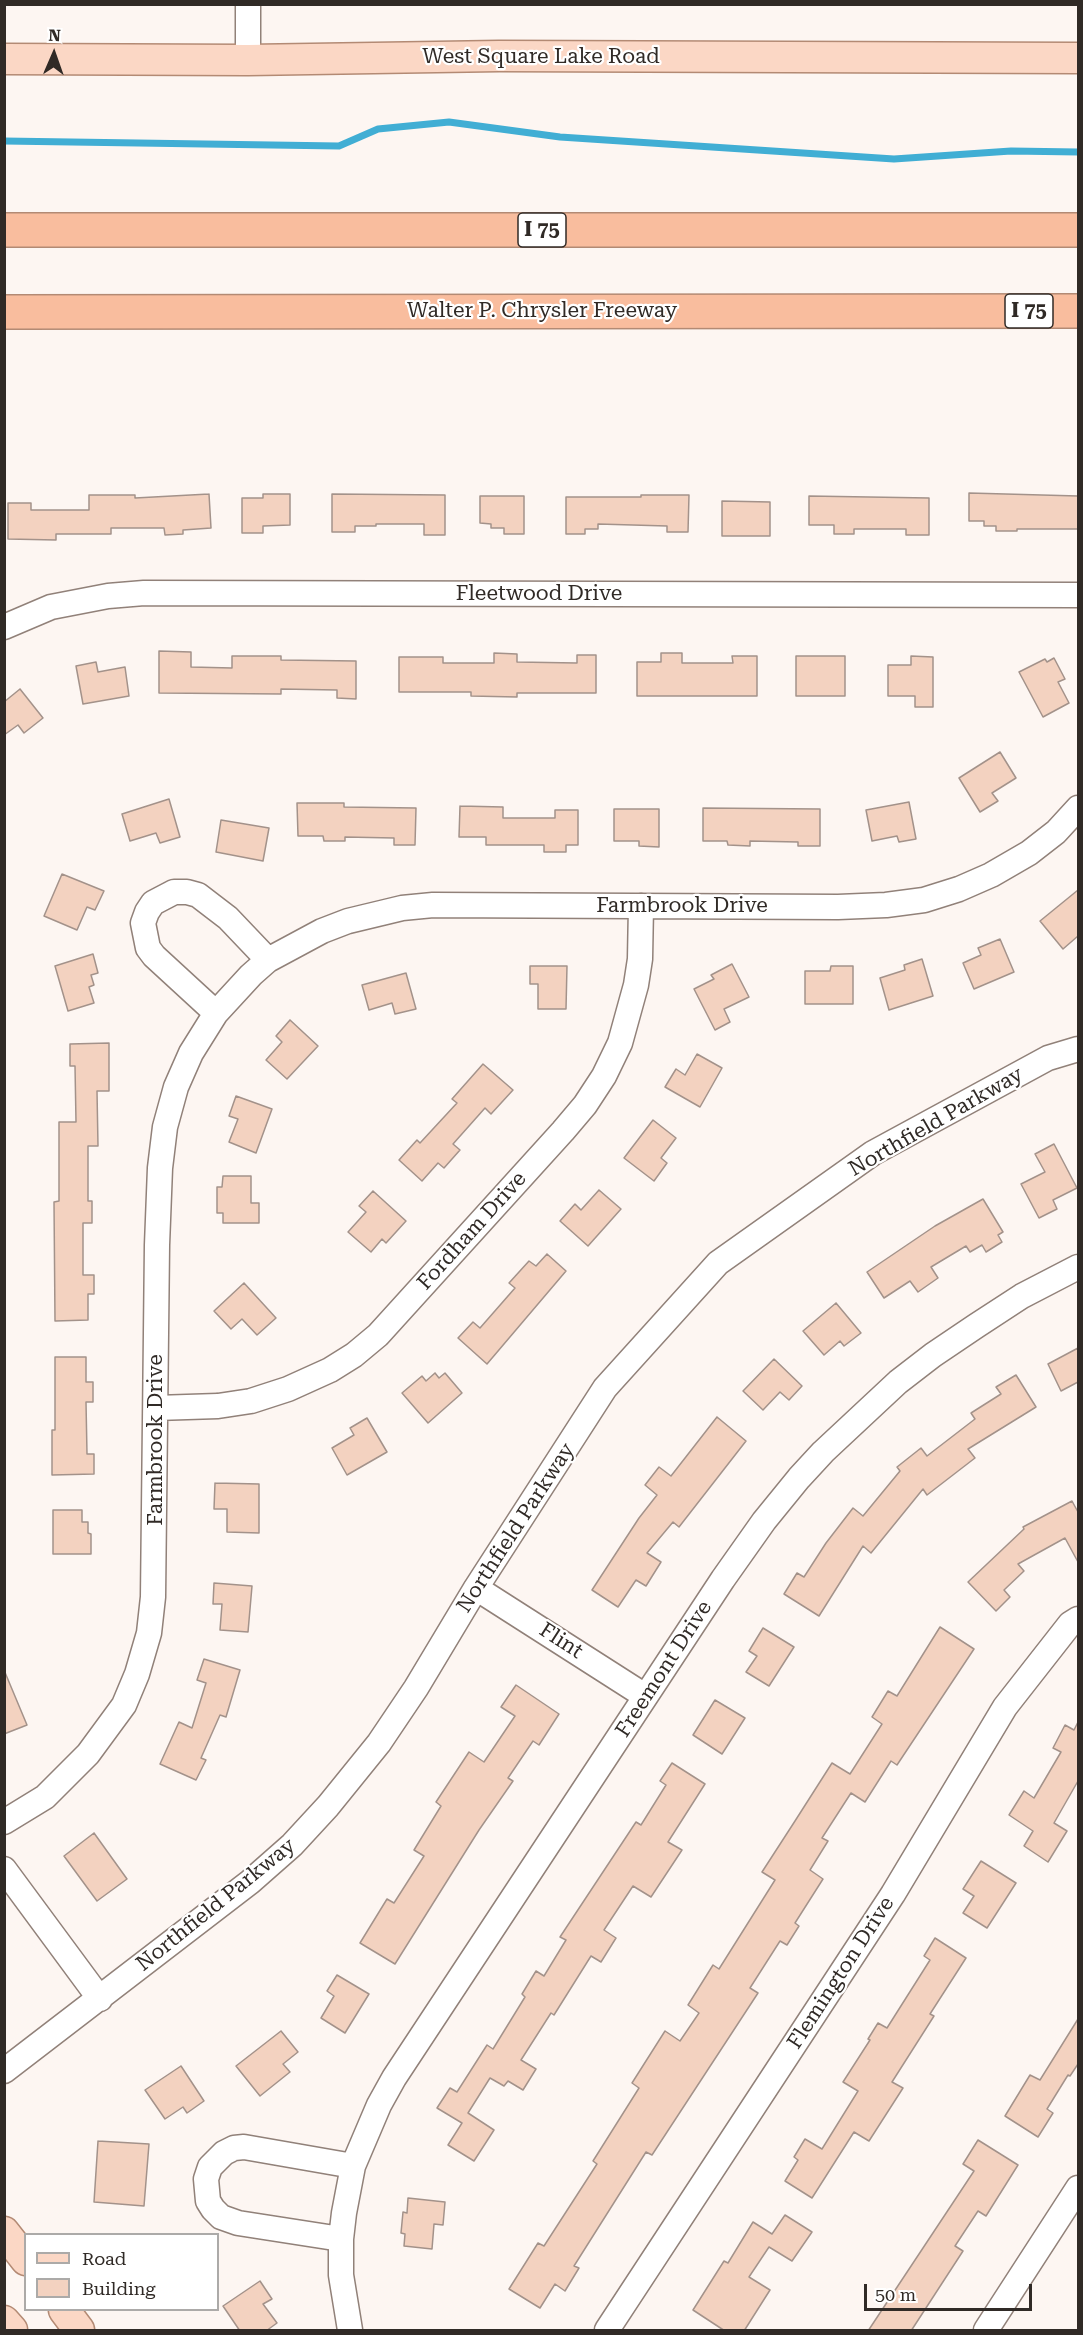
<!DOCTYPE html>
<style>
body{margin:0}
#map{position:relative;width:1083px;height:2335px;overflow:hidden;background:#fdf6f2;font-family:"Roboto Serif",serif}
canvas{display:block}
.frame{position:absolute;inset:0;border:6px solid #302a26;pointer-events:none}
.legend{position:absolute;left:24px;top:2233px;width:195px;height:78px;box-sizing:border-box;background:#fff;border:2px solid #acaaa8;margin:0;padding:8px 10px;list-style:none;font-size:18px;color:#302a26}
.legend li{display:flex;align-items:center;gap:12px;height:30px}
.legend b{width:30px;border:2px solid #acaaa8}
.north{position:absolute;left:24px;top:24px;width:60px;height:60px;-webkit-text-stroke:4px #fff;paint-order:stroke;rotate:2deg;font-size:16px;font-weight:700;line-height:24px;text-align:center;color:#302a26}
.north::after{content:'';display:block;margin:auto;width:21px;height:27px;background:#302a26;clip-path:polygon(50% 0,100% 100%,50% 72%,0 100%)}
.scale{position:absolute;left:864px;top:2284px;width:168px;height:27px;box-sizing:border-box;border:3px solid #302a26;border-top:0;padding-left:8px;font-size:18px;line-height:21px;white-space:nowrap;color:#302a26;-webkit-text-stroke:4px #fff;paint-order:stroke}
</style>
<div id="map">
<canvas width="1083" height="2335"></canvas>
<div class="frame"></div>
<ul class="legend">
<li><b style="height:8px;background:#fbd7c5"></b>Road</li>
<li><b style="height:16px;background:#f3d2c0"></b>Building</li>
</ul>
<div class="north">N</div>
<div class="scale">50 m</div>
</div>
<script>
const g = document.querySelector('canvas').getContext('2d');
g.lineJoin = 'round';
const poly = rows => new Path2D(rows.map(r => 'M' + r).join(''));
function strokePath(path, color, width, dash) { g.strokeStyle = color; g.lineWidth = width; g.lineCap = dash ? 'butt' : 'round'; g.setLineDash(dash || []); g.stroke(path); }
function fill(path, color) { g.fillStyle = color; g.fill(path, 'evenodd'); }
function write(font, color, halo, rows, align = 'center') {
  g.font = font + ' "Roboto Serif",serif'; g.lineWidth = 4.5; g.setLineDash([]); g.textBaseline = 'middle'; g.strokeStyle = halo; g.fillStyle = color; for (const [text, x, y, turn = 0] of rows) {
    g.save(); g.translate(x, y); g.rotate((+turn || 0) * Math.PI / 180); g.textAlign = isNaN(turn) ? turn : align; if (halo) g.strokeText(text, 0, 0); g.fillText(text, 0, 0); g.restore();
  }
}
strokePath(poly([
 [4,141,339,146,378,129,449,122,560,137,894,159,1011,151,1078,152]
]), '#41aed4', 7);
const building = poly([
 [969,493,1078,496,1078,529,1017,529,1017,531,996,531,996,526,984,526,984,521,969,521,969,493],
 [209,494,211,528,183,530,183,534,165,535,164,528,111,528,111,534,56,534,56,540,8,539,8,503,31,503,31,510,89,510,89,495,135,495,135,498,209,494],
 [263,494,290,494,290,525,263,526,263,533,242,533,242,498,263,498,263,494],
 [332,494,445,495,445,535,424,535,424,524,376,524,376,526,355,526,355,532,332,532,332,494],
 [641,495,689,495,688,532,667,532,667,526,598,524,598,529,585,529,585,534,566,534,566,497,641,497,641,495],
 [480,496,524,496,524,534,504,534,504,528,491,528,491,524,480,523,480,496],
 [809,496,929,498,929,535,906,535,906,529,854,529,854,534,834,534,834,525,809,525,809,496],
 [722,501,770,502,770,536,722,536,722,501],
 [159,651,191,652,191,667,232,668,232,656,281,656,281,660,356,661,356,699,337,698,337,690,281,689,281,694,159,693,159,651],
 [494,653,517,654,517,662,577,663,577,655,596,655,596,693,517,693,517,697,471,696,471,692,399,692,399,657,443,657,443,663,494,663,494,653],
 [661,653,682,653,682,663,733,663,732,656,757,656,757,696,637,696,637,662,661,662,661,653],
 [796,656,845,656,845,696,796,696,796,656],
 [911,656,933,657,933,707,915,707,915,696,888,696,888,665,911,665,911,656],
 [1054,658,1065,679,1058,682,1069,703,1043,717,1019,672,1045,659,1047,662,1054,658],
 [96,662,98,672,125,667,129,696,83,704,76,666,96,662],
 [20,689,43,718,24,733,18,725,4,735,4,702,20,689],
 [1000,752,1016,778,992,793,998,801,980,812,959,778,1000,752],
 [169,799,180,837,160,843,156,833,130,841,122,814,169,799],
 [909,802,916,839,899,842,897,836,872,841,866,810,909,802],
 [297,803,344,803,344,807,416,808,415,845,394,845,394,838,345,837,345,841,324,841,323,836,298,836,297,803],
 [460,806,503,807,503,818,555,818,555,810,578,810,578,845,566,845,566,852,544,852,544,845,486,845,486,837,459,837,460,806],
 [703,808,820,809,820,846,798,846,798,842,750,841,750,846,728,845,727,841,703,841,703,808],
 [614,809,659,809,659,847,639,846,639,841,614,841,614,809],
 [221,820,269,828,263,861,216,852,221,820],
 [62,874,104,891,95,910,87,907,77,930,44,916,62,874],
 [1078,890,1078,936,1063,949,1040,921,1078,890],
 [1000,939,1014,972,974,989,963,963,981,955,978,948,1000,939],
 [93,954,98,973,91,975,94,985,89,987,94,1003,68,1011,55,966,93,954],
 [922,959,933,996,889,1010,880,978,905,970,904,965,922,959],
 [732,964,749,997,724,1009,730,1022,715,1030,694,989,714,979,711,975,732,964],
 [530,966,567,966,566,1009,538,1009,538,984,530,984,530,966],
 [831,966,853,966,853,1004,805,1004,805,971,830,971,831,966],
 [406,973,416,1009,395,1014,392,1003,369,1010,362,985,406,973],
 [290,1020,318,1046,287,1079,266,1060,282,1042,276,1036,290,1020],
 [109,1043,109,1091,97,1091,98,1146,88,1146,88,1201,92,1201,92,1223,83,1223,83,1275,94,1275,94,1294,88,1294,88,1320,55,1321,54,1202,59,1201,59,1122,76,1122,75,1066,70,1066,70,1044,109,1043],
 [697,1054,722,1068,700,1107,665,1087,676,1069,685,1075,697,1054],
 [483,1064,513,1090,491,1114,485,1108,453,1144,460,1150,444,1168,438,1163,422,1181,399,1160,417,1140,420,1143,457,1103,452,1099,483,1064],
 [236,1096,272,1109,256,1153,229,1142,238,1119,229,1116,236,1096],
 [653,1120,676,1138,661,1158,667,1163,654,1181,624,1158,653,1120],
 [1054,1144,1077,1188,1053,1200,1057,1209,1039,1218,1021,1184,1045,1172,1035,1154,1054,1144],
 [223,1176,251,1176,251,1203,259,1203,259,1223,223,1223,223,1213,217,1213,217,1187,222,1187,223,1176],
 [599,1190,621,1209,588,1246,560,1221,575,1204,581,1210,599,1190],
 [373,1191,406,1221,386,1243,382,1239,371,1252,348,1232,366,1212,359,1206,373,1191],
 [983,1199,1003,1232,998,1235,1002,1242,986,1252,982,1245,970,1252,966,1246,931,1267,938,1278,918,1292,910,1281,884,1298,867,1272,935,1226,983,1199],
 [547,1254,566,1271,487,1364,458,1338,473,1322,480,1328,515,1288,509,1283,529,1261,536,1266,547,1254],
 [244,1283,276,1318,257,1335,242,1319,231,1329,214,1311,244,1283],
 [836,1303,861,1333,844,1346,840,1341,824,1355,803,1331,836,1303],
 [1078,1348,1078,1382,1061,1391,1048,1364,1078,1348],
 [55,1357,86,1357,86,1382,93,1382,93,1402,86,1402,87,1454,94,1454,94,1474,52,1475,52,1430,55,1430,55,1357],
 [774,1359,802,1386,789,1400,780,1392,763,1410,743,1391,774,1359],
 [435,1373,439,1378,445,1373,462,1393,428,1423,402,1393,422,1376,426,1381,435,1373],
 [1016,1375,1036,1407,968,1449,975,1458,927,1495,923,1489,871,1553,863,1546,819,1616,784,1594,797,1573,804,1577,826,1543,853,1508,863,1516,900,1471,897,1467,921,1448,927,1456,975,1419,971,1413,1001,1394,996,1387,1016,1375],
 [717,1417,746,1441,679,1527,673,1522,647,1553,661,1562,646,1586,636,1580,618,1607,592,1590,639,1518,657,1495,645,1485,659,1467,671,1476,717,1417],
 [367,1418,387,1452,347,1475,332,1448,354,1435,350,1428,367,1418],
 [215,1483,259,1484,259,1533,227,1532,227,1509,214,1509,215,1483],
 [1072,1501,1078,1512,1078,1562,1065,1538,1018,1564,1024,1571,1004,1590,1010,1597,996,1611,968,1582,1024,1529,1023,1527,1072,1501],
 [53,1510,82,1510,82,1522,88,1522,88,1533,91,1534,91,1554,53,1554,53,1510],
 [214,1583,252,1586,248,1632,220,1630,222,1604,213,1604,214,1583],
 [940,1627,974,1649,897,1765,891,1761,865,1802,851,1793,822,1838,828,1841,810,1870,823,1879,795,1923,799,1926,787,1945,780,1941,750,1988,758,1993,652,2155,646,2152,574,2266,579,2268,565,2291,555,2284,540,2308,509,2289,538,2243,544,2246,597,2164,593,2161,639,2088,632,2083,665,2031,680,2041,699,2013,688,2005,713,1965,719,1969,775,1880,762,1872,795,1821,832,1763,850,1774,882,1724,872,1717,888,1691,897,1696,940,1627],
 [763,1628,794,1647,769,1686,746,1672,757,1656,749,1651,763,1628],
 [204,1659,240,1670,226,1717,220,1715,201,1758,206,1760,196,1780,160,1764,179,1722,192,1728,206,1683,197,1680,204,1659],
 [4,1670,27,1725,4,1734,4,1670],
 [516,1685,559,1714,539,1745,533,1741,508,1778,513,1781,479,1830,395,1964,360,1943,387,1899,394,1903,424,1856,414,1850,441,1806,436,1802,469,1752,484,1762,515,1716,501,1707,516,1685],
 [715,1700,745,1718,722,1754,693,1735,715,1700],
 [1078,1722,1078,1781,1054,1823,1067,1831,1048,1862,1024,1846,1033,1831,1009,1815,1024,1791,1034,1798,1061,1752,1053,1748,1065,1725,1074,1730,1078,1722],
 [672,1763,705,1784,668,1842,682,1850,651,1897,633,1886,604,1930,616,1938,601,1962,591,1956,554,2015,551,2013,521,2060,536,2069,523,2090,508,2081,504,2086,490,2078,468,2113,494,2130,474,2161,448,2145,462,2123,437,2108,450,2088,457,2092,487,2045,493,2049,525,1997,522,1994,536,1971,544,1976,566,1940,560,1937,636,1822,641,1825,666,1785,660,1781,672,1763],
 [94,1833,127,1879,97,1901,64,1856,94,1833],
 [981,1861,1016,1883,987,1928,963,1913,974,1896,963,1889,981,1861],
 [935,1938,966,1958,930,2014,934,2016,892,2082,903,2088,869,2141,854,2132,812,2198,785,2181,798,2160,794,2157,805,2139,822,2149,858,2091,843,2082,870,2040,868,2039,878,2023,887,2028,930,1960,924,1956,935,1938],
 [337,1975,369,1994,345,2033,321,2018,334,1996,327,1991,337,1975],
 [1078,2019,1078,2064,1070,2076,1068,2075,1047,2109,1053,2113,1038,2137,1005,2116,1030,2075,1040,2080,1078,2019],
 [281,2031,298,2052,283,2064,290,2072,260,2096,236,2066,281,2031],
 [181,2066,204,2101,187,2113,183,2107,165,2119,145,2090,181,2066],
 [978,2140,1018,2165,986,2216,978,2211,955,2246,963,2251,911,2331,868,2331,974,2171,963,2164,978,2140],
 [98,2141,149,2144,144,2206,94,2202,98,2141],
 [408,2198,445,2202,443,2225,434,2224,432,2249,404,2246,405,2234,401,2233,403,2212,407,2213,408,2198],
 [785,2215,812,2232,792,2261,769,2247,749,2277,770,2290,744,2331,725,2331,693,2310,724,2261,728,2263,753,2222,772,2234,785,2215],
 [260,2281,272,2299,263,2304,277,2323,266,2331,240,2331,223,2306,260,2281]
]);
fill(building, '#f3d2c0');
strokePath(building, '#a3928a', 1.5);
const minor = poly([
 [248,4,248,60],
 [4,627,51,607,108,596,144,593,1078,595],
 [216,1013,154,956,148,948,143,923,147,912,153,903,174,892,187,892,198,895,228,918,268,960],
 [156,1408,218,1406,251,1401,288,1389,330,1370,354,1355,378,1335,563,1131,585,1105,604,1076,620,1043,636,985,640,959,641,906],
 [476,1588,645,1696],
 [4,1822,45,1797,88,1754,124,1705,137,1674,149,1633,153,1597,157,1245,160,1168,165,1127,176,1087,191,1053,216,1013,251,975,268,960,322,931,348,921,402,908,433,905,838,907,886,905,924,900,959,889,991,875,1029,853,1056,832,1078,808],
 [4,1869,100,1999],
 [4,2071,250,1882,292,1845,328,1806,379,1743,416,1688,476,1588,605,1388,718,1263,873,1153,1048,1058,1078,1049],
 [341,2239,238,2223,221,2217,213,2209,208,2201,206,2179,210,2167,224,2153,234,2148,244,2147,353,2166],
 [350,2330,341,2275,341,2239,344,2213,353,2166,379,2105,394,2078,723,1579,764,1521,799,1478,823,1452,898,1382,933,1355,976,1326,1022,1296,1078,1267],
 [607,2330,893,1894,1005,1707,1070,1624,1078,1619],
 [986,2330,1078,2188]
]);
const major = poly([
 [4,59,248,60,499,56,1078,58],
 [4,2232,26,2260],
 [64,2310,79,2330],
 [4,2321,12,2330]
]);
const highway = poly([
 [4,230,1078,230],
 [4,312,1078,311]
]);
strokePath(minor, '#918179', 27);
strokePath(major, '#b38a74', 33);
strokePath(highway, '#b38a74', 36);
strokePath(minor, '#fff', 24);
strokePath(major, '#fbd7c5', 30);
strokePath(highway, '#f9bd9e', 33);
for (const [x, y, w] of [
 [542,230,48],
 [1029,311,48]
]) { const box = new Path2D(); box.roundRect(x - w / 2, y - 17, w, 34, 4.5); g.fillStyle = '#fff'; g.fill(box); strokePath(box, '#302a26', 1.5); }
write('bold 20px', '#302a26', null, [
 ["I 75",542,230],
 ["I 75",1029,311]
]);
write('21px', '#302a26', '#fff', [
 ["West Square Lake Road",541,57],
 ["Walter P. Chrysler Freeway",542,311],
 ["Fleetwood Drive",539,594],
 ["Farmbrook Drive",682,906],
 ["Northfield Parkway",936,1122,-30],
 ["Fordham Drive",472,1231,-48],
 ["Farmbrook Drive",156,1440,-90],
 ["Northfield Parkway",516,1528,-57],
 ["Flint",561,1641,33],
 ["Freemont Drive",664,1669,-57],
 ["Northfield Parkway",216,1905,-39],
 ["Flemington Drive",841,1973,-57]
]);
</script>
